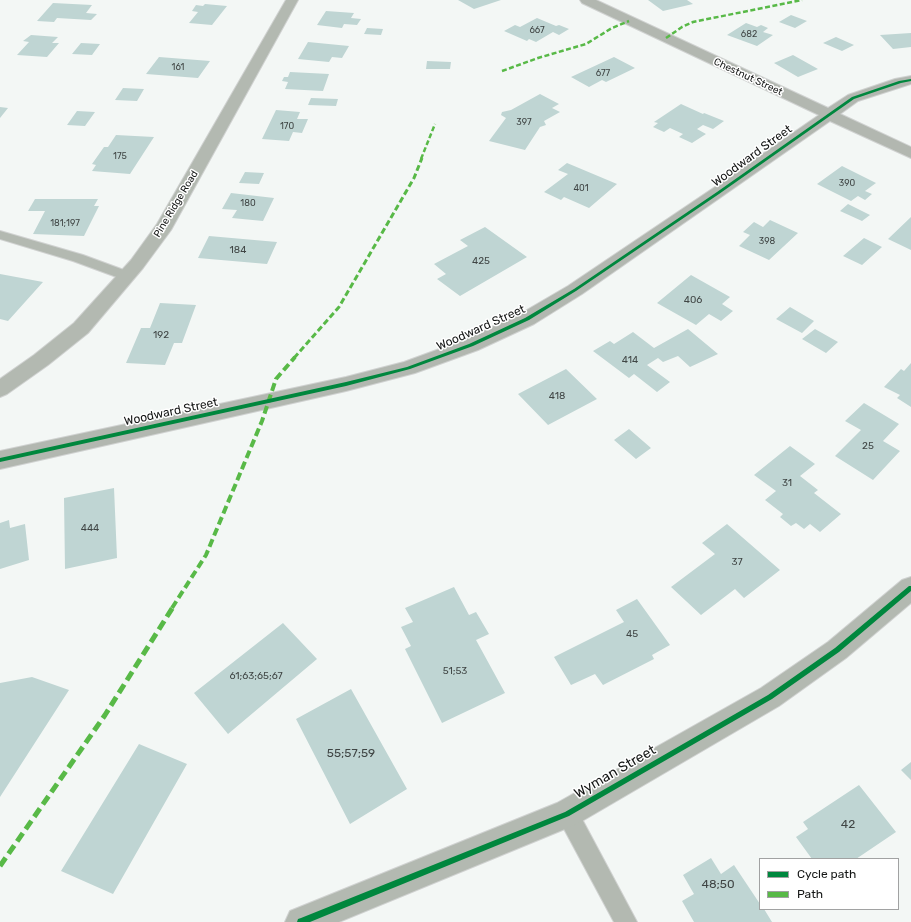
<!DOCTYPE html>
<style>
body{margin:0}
#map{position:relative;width:911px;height:922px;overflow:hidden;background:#f3f7f5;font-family:Rubik,sans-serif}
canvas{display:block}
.legend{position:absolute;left:759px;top:858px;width:140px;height:52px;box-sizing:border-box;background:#fff;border:1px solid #a1a2a2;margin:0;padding:5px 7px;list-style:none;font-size:12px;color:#151716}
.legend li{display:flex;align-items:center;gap:8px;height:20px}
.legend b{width:20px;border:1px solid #a1a2a2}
</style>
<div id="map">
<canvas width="911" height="922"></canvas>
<ul class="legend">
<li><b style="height:5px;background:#00873e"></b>Cycle path</li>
<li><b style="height:5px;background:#58b947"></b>Path</li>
</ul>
</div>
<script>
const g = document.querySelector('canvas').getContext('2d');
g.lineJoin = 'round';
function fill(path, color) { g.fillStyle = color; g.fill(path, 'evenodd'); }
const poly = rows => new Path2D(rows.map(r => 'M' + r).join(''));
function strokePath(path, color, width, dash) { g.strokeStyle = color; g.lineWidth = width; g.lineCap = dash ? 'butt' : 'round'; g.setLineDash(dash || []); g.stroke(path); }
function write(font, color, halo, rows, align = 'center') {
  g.font = font + ' Rubik,sans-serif'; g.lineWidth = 3; g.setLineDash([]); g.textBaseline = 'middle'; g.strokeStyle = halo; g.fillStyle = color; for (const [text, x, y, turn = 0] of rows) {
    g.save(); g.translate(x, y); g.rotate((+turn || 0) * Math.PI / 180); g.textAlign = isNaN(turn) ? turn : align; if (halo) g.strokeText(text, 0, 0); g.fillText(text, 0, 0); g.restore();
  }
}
fill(poly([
 [458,0,501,0,474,9],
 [648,0,687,0,693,4,663,11],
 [53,3,92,5,86,13,97,14,91,20,57,18,54,22,37,21],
 [205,4,227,6,212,25,189,23,198,12,192,11,196,5,203,6],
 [326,11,354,13,351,18,361,19,357,25,344,24,342,28,317,25],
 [791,15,807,21,795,28,779,22],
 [537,18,556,26,559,25,569,29,559,35,553,32,536,42,529,39,527,41,504,31,515,25,520,27],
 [746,23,757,27,761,25,768,28,763,32,773,35,757,46,727,35],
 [367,28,383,29,381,35,364,34],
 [911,33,911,47,893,49,880,35],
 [31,35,58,37,52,43,59,43,47,57,17,55,29,42,23,41],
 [836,37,854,45,842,51,823,43],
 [308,42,349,46,342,58,332,57,329,62,298,59],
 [81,43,100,44,92,55,72,54],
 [793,55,818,69,798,77,774,63],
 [159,57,210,61,198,78,146,74],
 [614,57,635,68,606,82,602,80,589,87,571,77],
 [427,61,451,62,450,69,426,69],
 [290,72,329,74,323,91,285,89,288,82,282,81,284,77,288,77],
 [123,88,144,89,137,101,115,100],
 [540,94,559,104,552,108,560,112,544,121,546,125,540,127,525,150,489,141,506,118,501,115,502,112,511,110],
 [311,98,338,99,336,106,308,105],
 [681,104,703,114,704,113,724,121,713,129,703,125,697,129,706,134,692,143,679,137,683,134,670,128,664,132,653,127,658,123,654,122],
 [0,107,8,108,0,118],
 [276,110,300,112,297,119,308,119,302,133,293,132,289,141,262,139],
 [77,111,95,112,85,126,67,125],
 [116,135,154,137,130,174,92,171,96,165,92,164,104,147,108,147],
 [567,163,617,184,589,208,564,197,561,200,544,192,568,174,558,170],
 [842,166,876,183,865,191,872,194,865,200,858,196,851,201,817,184],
 [245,172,264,173,259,184,239,183],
 [231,193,274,198,263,221,232,218,237,210,222,209],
 [35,199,98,199,94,206,99,206,84,236,33,234,45,211,28,211],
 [848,204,870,215,862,221,840,211],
 [911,217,911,250,888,239],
 [770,220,798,233,769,260,739,246,750,235,743,232,754,222,763,227],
 [485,227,527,257,460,296,437,279,446,274,434,264,468,246,460,240],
 [209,236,277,242,267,264,198,258],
 [864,238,882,247,862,265,843,256],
 [0,274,43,282,8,321,0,319],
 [691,275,730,297,722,304,733,311,721,321,709,314,696,325,657,303],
 [160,303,196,305,182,343,174,343,165,365,126,363,141,328,150,328],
 [790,307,814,321,802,333,776,319],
 [688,329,718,354,690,367,678,356,663,362,658,358,647,365,670,382,657,392,634,374,629,378,593,351,610,341,614,344,633,332,654,348],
 [815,329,838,342,826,353,802,339],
 [911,363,911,407,897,398,900,395,884,387,901,369,904,371],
 [566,369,597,399,548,425,518,394],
 [864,403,899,424,883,441,900,451,873,480,835,456,861,430,845,421],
 [629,429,651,448,636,459,614,440],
 [790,446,815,464,800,476,818,490,814,493,841,514,820,532,810,524,804,529,796,523,791,526,780,517,783,514,765,500,776,491,754,475],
 [114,488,117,558,65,569,64,498],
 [9,520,10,528,25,524,29,560,0,569,0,523],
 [727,524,780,570,744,598,735,589,701,615,671,587,715,554,702,543],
 [454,587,469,615,476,612,489,634,476,640,505,693,442,723,405,649,411,646,401,627,413,622,405,608],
 [637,599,670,645,652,655,654,659,603,685,595,674,571,685,554,657,624,622,616,610],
 [283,623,317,659,228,734,194,693],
 [32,677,69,690,0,797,0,683],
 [351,689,407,789,350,824,296,719],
 [139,744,187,764,113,894,61,871],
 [911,762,911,780,901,770],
 [859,785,896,832,856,859,812,859,796,837,808,829,803,822],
 [711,858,721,874,734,865,760,904,760,909,764,909,772,922,694,922,682,901,694,894,683,875]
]), '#bfd5d3');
const lane = poly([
 [0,231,83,255,132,273,134,276,132,279,127,280,122,279,73,261,0,239,0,231],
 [567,803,575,806,637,922,614,922,556,814,559,806,567,803]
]);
const street = poly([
 [286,0,298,0,171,230,143,268,88,333,48,365,7,394,0,397,0,379,34,355,74,323,131,260,157,224,286,0],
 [911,577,911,603,846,658,779,706,577,824,339,922,285,922,290,911,557,803,761,688,828,642,902,580,911,577]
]);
const secondary = poly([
 [580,0,596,0,828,108,848,95,895,79,911,76,911,84,858,101,840,114,911,147,911,158,830,121,582,294,534,324,478,350,415,373,346,391,0,469,0,451,346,377,404,362,464,340,520,314,568,286,712,189,819,115,582,3,580,0]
]);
strokePath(lane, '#d0d2d1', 2);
strokePath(street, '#d0d2d1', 2);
strokePath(secondary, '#d0d2d1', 2);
fill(lane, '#b3b9b1');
fill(street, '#b3b9b1');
fill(secondary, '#b2b7b0');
strokePath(poly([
 [666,38,682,27,693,22,802,0],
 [502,71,538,58,586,44,612,28,629,21],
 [421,159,435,124]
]), '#58b947', 2.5, [5, 2.5]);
strokePath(poly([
 [294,358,339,307,414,178,422,158]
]), '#58b947', 3, [6, 3]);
strokePath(poly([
 [172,608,206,555,262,421,276,379,295,357]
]), '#58b947', 4, [8, 4]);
strokePath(poly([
 [0,866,105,715,173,607]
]), '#58b947', 5, [10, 5]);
fill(poly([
 [911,79,911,81,901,83,854,99,719,194,576,291,529,320,473,346,410,369,346,386,0,462,0,458,346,382,407,367,469,344,525,318,574,289,717,192,852,97,899,81,911,79],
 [909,586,911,586,911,591,839,652,772,699,569,816,310,922,297,922,298,919,301,918,565,812,768,695,835,648,909,586]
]), '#00873e');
write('9px', '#404645', null, [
 ["667",537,30],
 ["682",749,34],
 ["161",178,67],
 ["677",603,73],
 ["397",524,122],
 ["170",287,126],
 ["175",120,156],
 ["390",847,183],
 ["401",581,188],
 ["180",248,203],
 ["181;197",65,223],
 ["398",767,241]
]);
write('10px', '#151716', '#fff', [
 ["Chestnut Street",748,77,25],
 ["Pine Ridge Road",176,204,-59]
]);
write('10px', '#404645', null, [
 ["184",238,250],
 ["425",481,261],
 ["406",693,300],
 ["192",161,335],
 ["414",630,360],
 ["418",557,396],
 ["25",868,446],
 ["31",787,483],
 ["444",90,528],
 ["37",737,562],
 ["45",632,634],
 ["51;53",455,671],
 ["61;63;65;67",256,676]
]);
write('12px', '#151716', '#fff', [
 ["Woodward Street",752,156,-36],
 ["Woodward Street",481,328,-24],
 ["Woodward Street",171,412,-12]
]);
write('12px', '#404645', null, [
 ["55;57;59",351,754],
 ["42",848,825],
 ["48;50",718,885]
]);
write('14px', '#151716', '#fff', [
 ["Wyman Street",615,772,-30]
]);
</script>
